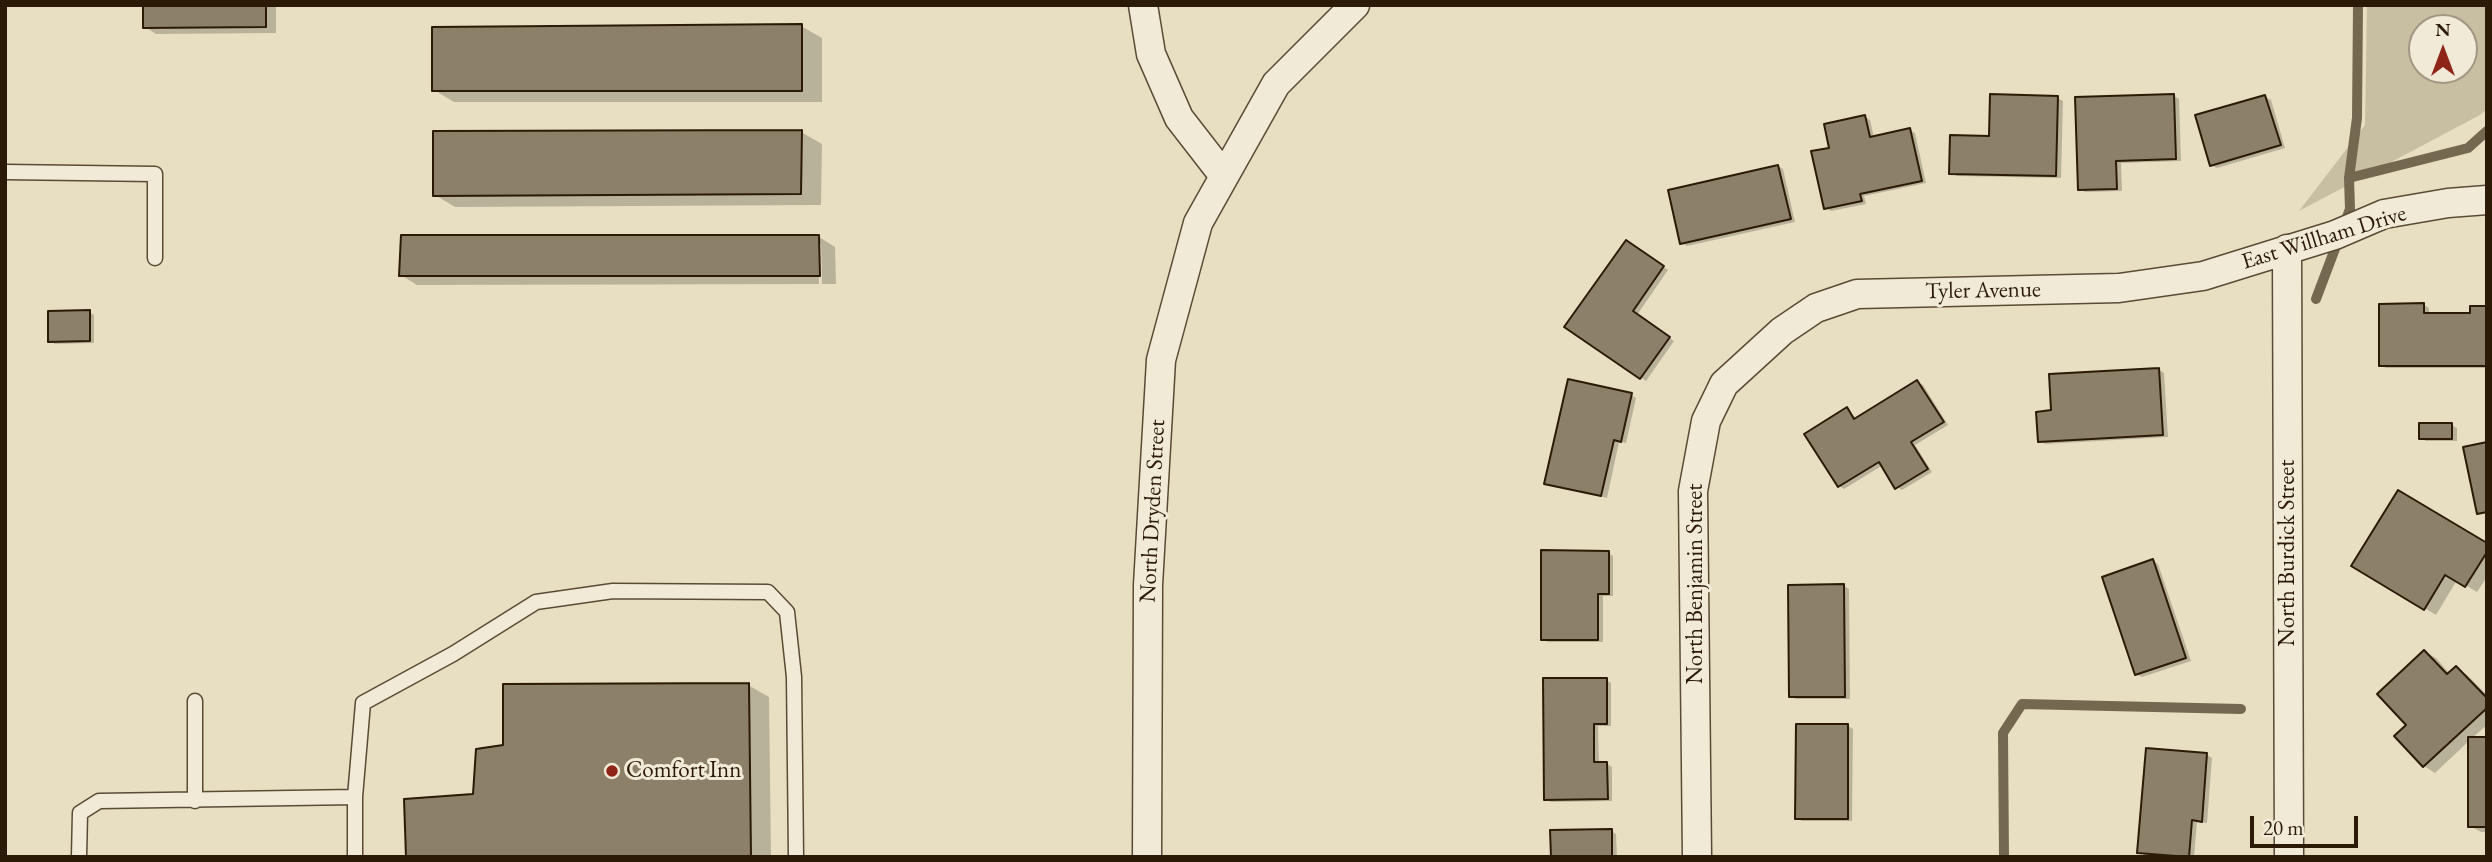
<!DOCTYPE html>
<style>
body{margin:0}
#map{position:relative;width:2492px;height:862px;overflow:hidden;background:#e8dfc2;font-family:"EB Garamond",serif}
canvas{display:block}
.frame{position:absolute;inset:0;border:7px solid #2a1a06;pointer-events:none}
.north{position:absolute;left:2408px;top:14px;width:70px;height:70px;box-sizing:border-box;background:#f0ead7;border:2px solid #a19783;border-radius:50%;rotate:0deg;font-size:19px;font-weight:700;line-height:28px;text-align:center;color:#2a1a06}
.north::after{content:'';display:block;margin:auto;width:24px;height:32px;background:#8f2418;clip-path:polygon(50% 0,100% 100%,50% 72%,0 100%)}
.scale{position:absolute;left:2250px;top:816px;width:108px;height:32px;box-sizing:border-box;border:4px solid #2a1a06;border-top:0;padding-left:9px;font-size:21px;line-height:24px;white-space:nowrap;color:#2a1a06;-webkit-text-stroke:5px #f0ead7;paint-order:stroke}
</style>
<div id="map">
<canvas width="2492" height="862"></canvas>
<div class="frame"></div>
<div class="north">N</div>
<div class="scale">20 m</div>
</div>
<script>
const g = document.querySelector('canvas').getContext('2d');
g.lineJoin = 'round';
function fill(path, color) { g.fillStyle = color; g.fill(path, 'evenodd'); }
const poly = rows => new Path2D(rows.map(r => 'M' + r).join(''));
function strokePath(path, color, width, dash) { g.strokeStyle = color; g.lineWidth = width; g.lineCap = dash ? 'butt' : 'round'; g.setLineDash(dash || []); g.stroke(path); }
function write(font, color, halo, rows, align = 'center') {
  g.font = font + ' "EB Garamond",serif'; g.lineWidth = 6; g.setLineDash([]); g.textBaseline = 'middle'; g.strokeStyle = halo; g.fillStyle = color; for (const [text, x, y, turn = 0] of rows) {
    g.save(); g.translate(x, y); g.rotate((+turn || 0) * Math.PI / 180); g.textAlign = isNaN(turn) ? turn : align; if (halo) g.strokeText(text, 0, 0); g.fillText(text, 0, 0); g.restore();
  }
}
fill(poly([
 [2367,5,2487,5,2487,109,2480,115,2299,211,2365,125],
 [2422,28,2464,28,2464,70,2422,70]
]), '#c8bea2');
fill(poly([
 [145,5,276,5,276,33,156,34,145,27],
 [801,26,822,38,822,102,454,102,434,90],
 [2174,96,2179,99,2181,161,2121,163,2122,191,2085,192,2080,189],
 [2265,97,2271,100,2285,148,2217,168,2211,165],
 [2057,98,2063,101,2061,178,1957,176,1951,173,1991,138],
 [1864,116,1870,120,1874,138,1910,130,1915,133,1926,183,1864,196,1866,204,1831,211,1826,208,1831,149],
 [801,132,822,144,821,205,455,207,435,195],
 [1778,166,1783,169,1795,222,1687,246,1682,243],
 [819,237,835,247,836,284,822,284,821,244,818,244,819,284,417,285,401,275],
 [1632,245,1668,270,1637,315,1674,341,1646,381,1567,326],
 [2424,305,2429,308,2429,315,2472,315,2487,308,2487,368,2386,368,2381,365],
 [89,312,94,315,94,343,55,344,49,341],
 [2158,369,2164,373,2168,437,2045,444,2040,441,2053,412],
 [1917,382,1923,385,1948,425,1915,445,1932,472,1902,490,1897,487,1883,465,1844,489,1839,486,1847,409,1857,419],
 [1631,395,1636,398,1626,443,1619,442,1607,498,1546,483],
 [2451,425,2457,428,2457,441,2426,441,2420,438],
 [2487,545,2487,577,2477,592,2457,580,2436,615,2354,565],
 [1608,553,1613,556,1613,596,1603,596,1603,642,1548,642,1543,639],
 [2153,561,2158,564,2191,661,2142,677,2136,674],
 [1844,586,1849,589,1850,699,1796,699,1791,696],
 [2425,652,2436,658,2450,674,2456,668,2467,675,2487,695,2487,725,2471,739,2487,739,2487,832,2481,832,2470,826,2470,740,2435,773,2424,766,2397,736,2408,725],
 [1606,680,1611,683,1611,726,1598,726,1599,764,1607,764,1612,767,1612,801,1551,802,1546,799],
 [748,685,769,697,771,857,407,857,475,796,505,746],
 [1848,726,1853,729,1852,821,1802,821,1797,818],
 [2148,750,2207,755,2212,758,2207,823,2197,822,2194,857,2164,857,2144,855,2139,852],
 [1611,831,1616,834,1617,857,1552,857]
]), '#0003');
strokePath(poly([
 [2349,178,2357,118,2358,5],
 [2316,299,2350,209,2349,178,2468,148,2487,131],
 [2004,857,2003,733,2022,704,2241,709]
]), '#756850', 10);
const building = poly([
 [143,5,266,5,266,27,143,28,143,5],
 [802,24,802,91,432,91,432,27,802,24],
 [1990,94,2058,96,2056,176,1949,174,1950,135,1989,136,1990,94],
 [2174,94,2176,159,2116,161,2117,189,2078,190,2075,97,2174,94],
 [2265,95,2281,145,2210,166,2195,115,2265,95],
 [1865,115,1870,137,1910,128,1922,181,1860,194,1862,201,1824,209,1811,151,1829,148,1824,124,1865,115],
 [802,130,801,194,433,196,433,131,802,130],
 [1778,165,1791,219,1680,244,1668,190,1778,165],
 [401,235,819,235,820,276,399,276,401,235],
 [1626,240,1664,266,1633,311,1670,337,1640,379,1564,327,1626,240],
 [2424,303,2424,313,2470,313,2470,306,2487,306,2487,366,2379,366,2379,304,2424,303],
 [90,310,90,341,48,342,48,311,90,310],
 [2159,368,2163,435,2038,442,2036,412,2051,410,2049,374,2159,368],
 [1568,379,1632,393,1621,442,1614,440,1601,496,1544,484,1568,379],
 [1917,380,1944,422,1911,442,1928,469,1895,489,1879,462,1838,487,1804,434,1847,407,1854,419,1917,380],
 [2419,423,2452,423,2452,439,2419,439,2419,423],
 [2487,442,2487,512,2477,514,2463,447,2487,442],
 [2398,490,2487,543,2487,552,2465,587,2445,575,2424,610,2351,566,2398,490],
 [1541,550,1609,551,1609,594,1598,594,1598,640,1541,640,1541,550],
 [2153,559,2186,658,2135,675,2102,577,2153,559],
 [1844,584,1845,697,1789,697,1788,585,1844,584],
 [2424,650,2447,674,2456,666,2487,698,2487,708,2423,767,2394,736,2406,725,2377,694,2424,650],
 [1543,678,1607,678,1607,724,1594,724,1594,762,1607,762,1608,799,1544,800,1543,678],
 [749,683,751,857,406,857,404,799,473,794,476,749,503,745,503,684,749,683],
 [1796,724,1848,724,1848,819,1795,819,1796,724],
 [2468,737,2487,737,2487,827,2468,827,2468,737],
 [2146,748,2207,753,2202,822,2192,820,2189,857,2137,853,2146,748],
 [1612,829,1612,857,1551,857,1550,830,1612,829]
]);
fill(building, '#8d8068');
strokePath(building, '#2a1a06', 2);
const service = poly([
 [5,172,155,174,155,258],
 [195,701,195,801],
 [79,857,80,813,99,801,355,797],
 [355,857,355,797,363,703,453,654,536,602,613,591,768,592,787,612,794,677,796,857]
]);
const minor = poly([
 [1143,5,1151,54,1179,118,1224,176],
 [2287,249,2289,857],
 [1147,857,1148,585,1161,360,1198,223,1276,84,1355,5],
 [1697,857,1693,491,1706,421,1724,384,1782,331,1816,308,1857,294,2119,288,2203,276,2335,235,2384,214,2448,203,2487,200]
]);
strokePath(service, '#5a4b35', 17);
strokePath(minor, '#5a4b35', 31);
strokePath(service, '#f0ead7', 14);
strokePath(minor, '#f0ead7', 28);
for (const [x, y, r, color] of [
 [612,771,7,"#8f2418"]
]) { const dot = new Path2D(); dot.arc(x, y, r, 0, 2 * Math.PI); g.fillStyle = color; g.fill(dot); strokePath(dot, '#f0ead7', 2.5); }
write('23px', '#2a1a06', '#f0ead7', [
 ["East Willham Drive",2324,238,-17],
 ["Tyler Avenue",1983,291,-1],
 ["North Dryden Street",1153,511,-87],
 ["North Burdick Street",2288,553,-90],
 ["North Benjamin Street",1696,584,-90]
]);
write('23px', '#2a1a06', '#f0ead7', [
 ["Comfort Inn",626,771]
], 'left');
</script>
